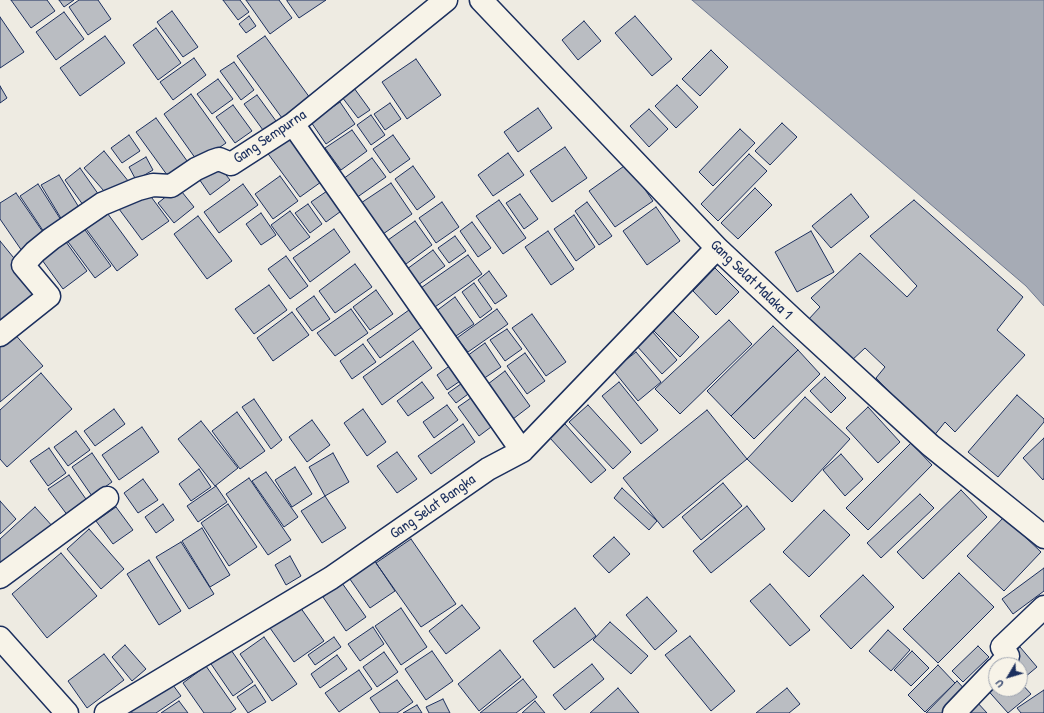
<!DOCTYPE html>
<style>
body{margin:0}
#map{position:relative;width:1044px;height:713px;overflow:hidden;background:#eeebe2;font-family:"Patrick Hand",sans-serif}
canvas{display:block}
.north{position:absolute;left:988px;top:657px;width:40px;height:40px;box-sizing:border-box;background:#f7f3e8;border:1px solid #9fa5b1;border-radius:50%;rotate:232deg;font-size:11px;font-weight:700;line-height:16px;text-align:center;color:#1b2f5e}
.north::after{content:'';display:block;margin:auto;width:14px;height:18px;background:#1b2f5e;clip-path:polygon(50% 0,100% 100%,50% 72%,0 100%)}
</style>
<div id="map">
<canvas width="1044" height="713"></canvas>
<div class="north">U</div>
</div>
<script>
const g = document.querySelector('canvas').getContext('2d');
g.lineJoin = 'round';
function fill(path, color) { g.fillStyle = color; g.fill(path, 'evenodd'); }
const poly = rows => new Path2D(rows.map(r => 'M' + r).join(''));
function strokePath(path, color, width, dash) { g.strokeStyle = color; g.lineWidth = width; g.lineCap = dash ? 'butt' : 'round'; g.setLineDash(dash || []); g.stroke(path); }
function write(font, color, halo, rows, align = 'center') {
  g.font = font + ' "Patrick Hand",sans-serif'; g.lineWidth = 3; g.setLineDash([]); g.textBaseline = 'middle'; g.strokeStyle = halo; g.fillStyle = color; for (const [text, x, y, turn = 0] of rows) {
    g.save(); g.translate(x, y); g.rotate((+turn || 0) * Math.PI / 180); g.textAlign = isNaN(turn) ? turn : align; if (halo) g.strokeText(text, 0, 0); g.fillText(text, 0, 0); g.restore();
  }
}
const water = poly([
 [692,0,1044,0,1044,306,1026,286,692,0]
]);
fill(water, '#a6abb5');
strokePath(water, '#6e7992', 1);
const building = poly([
 [11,0,47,0,55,11,31,28,11,0],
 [59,0,74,0,64,7,59,0],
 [79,0,98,0,111,19,88,35,69,7,79,0],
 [223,0,240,0,249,12,238,20,223,0],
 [246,0,279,0,292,18,270,34,246,0],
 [287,0,326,0,299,18,287,1,287,0],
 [172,11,198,47,183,57,157,22,172,11],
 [64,12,84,39,56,60,36,32,64,12],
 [249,16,256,26,246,33,239,24,249,16],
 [635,16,672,59,652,76,615,33,635,16],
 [0,17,24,52,0,68,0,17],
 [584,21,601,41,578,60,562,40,584,21],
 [156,28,181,63,158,80,133,45,156,28],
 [105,36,125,63,80,96,60,68,105,36],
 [265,36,310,98,282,118,237,56,265,36],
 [711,50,728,67,700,96,682,79,711,50],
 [194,58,206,75,173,100,160,82,194,58],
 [416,59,441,95,407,119,382,82,416,59],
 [234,62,254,90,241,100,220,71,234,62],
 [218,79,233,99,212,114,197,94,218,79],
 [677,85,698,107,676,128,655,106,677,85],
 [0,86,7,98,0,103,0,86],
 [354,88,370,110,358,118,342,97,354,88],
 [191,94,226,143,198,162,164,114,191,94],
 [257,95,276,121,263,130,244,104,257,95],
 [340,102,355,124,326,144,311,122,340,102],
 [390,103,401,119,385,130,374,114,390,103],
 [233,105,252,131,235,143,216,117,233,105],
 [538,108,552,128,518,152,504,132,538,108],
 [649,109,668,129,649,147,630,126,649,109],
 [371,115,385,135,371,145,357,125,371,115],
 [156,118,190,165,170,179,136,132,156,118],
 [782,123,797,137,770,165,755,151,782,123],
 [740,129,755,143,713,186,699,172,740,129],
 [295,130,328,177,300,197,266,151,295,130],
 [352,130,367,151,341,170,325,148,352,130],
 [129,135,140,151,122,163,111,148,129,135],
 [393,135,410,159,390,173,373,149,393,135],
 [565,147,587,178,552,202,530,171,565,147],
 [104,151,129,182,110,198,84,168,104,151],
 [508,153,524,175,493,196,478,175,508,153],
 [749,154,767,171,718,221,701,204,749,154],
 [146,157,153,170,136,180,129,167,146,157],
 [372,158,386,177,356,198,343,179,372,158],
 [216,162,230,180,210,195,197,176,216,162],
 [627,164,653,201,615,227,589,191,627,164],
 [413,166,435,197,417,210,395,179,413,166],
 [80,168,101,198,86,209,65,180,80,168],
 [59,175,80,209,62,220,41,185,59,175],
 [280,176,298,201,273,219,255,194,280,176],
 [391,183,412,214,383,234,361,203,391,183],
 [38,184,61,220,44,232,20,196,38,184],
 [243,184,258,205,219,233,204,212,243,184],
 [178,187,194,207,174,223,158,203,178,187],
 [755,188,772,205,738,239,721,223,755,188],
 [330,189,344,209,326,222,311,202,330,189],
 [146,190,169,221,142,240,119,209,146,190],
 [16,193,45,235,22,251,0,219,0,203,16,193],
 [520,194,538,219,524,229,506,203,520,194],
 [851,194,869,217,831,248,812,226,851,194],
 [499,200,526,238,503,254,476,216,499,200],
 [914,200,1023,297,997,330,1025,355,955,432,945,422,933,437,876,378,885,367,865,348,850,362,808,320,820,307,811,298,860,253,907,297,917,286,870,236,914,200],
 [442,202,459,227,436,243,419,218,442,202],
 [587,202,612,236,599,245,575,211,587,202],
 [308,204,322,224,310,233,295,213,308,204],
 [102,206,138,255,117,271,81,222,102,206],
 [656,207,680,241,647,265,623,231,656,207],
 [290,211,310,237,290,251,271,225,290,211],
 [261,213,276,235,261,245,246,224,261,213],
 [574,215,595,247,576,261,554,229,574,215],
 [198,216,232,261,207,279,174,234,198,216],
 [415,221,432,245,406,264,388,240,415,221],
 [472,222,491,248,478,257,460,231,472,222],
 [80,223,111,266,95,278,63,235,80,223],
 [334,229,350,252,310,282,293,258,334,229],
 [548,231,574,269,551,285,525,247,548,231],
 [811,231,834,272,797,292,775,252,811,231],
 [61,235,87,271,63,289,37,253,61,235],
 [455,236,466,251,449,263,438,248,455,236],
 [0,241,44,295,0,331,0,241],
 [433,250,445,266,418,285,407,269,433,250],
 [468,255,482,274,432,309,418,290,468,255],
 [286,256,308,286,290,299,268,269,286,256],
 [355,264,372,287,335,313,319,291,355,264],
 [715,268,739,292,716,315,693,291,715,268],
 [489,271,507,296,495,304,478,280,489,271],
 [474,283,492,309,480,318,462,292,474,283],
 [269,285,287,310,254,334,235,309,269,285],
 [376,290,393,314,370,330,353,307,376,290],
 [314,296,330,319,312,331,296,309,314,296],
 [455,297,474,324,453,338,435,312,455,297],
 [669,307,699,337,680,357,650,327,669,307],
 [351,309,368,333,335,356,317,333,351,309],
 [497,309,508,324,468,352,457,338,497,309],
 [409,310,422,327,380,358,367,340,409,310],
 [292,312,309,335,273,361,257,338,292,312],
 [532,314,566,362,546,376,512,328,532,314],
 [729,320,752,344,680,414,655,389,729,320],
 [773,326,798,350,731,416,707,391,773,326],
 [507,329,522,349,505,361,490,340,507,329],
 [12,331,43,366,0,402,0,341,12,331],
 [652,331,677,360,662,374,636,345,652,331],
 [413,341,432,368,382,405,363,377,413,341],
 [485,343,501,367,483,379,467,356,485,343],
 [363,344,376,362,352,379,340,361,363,344],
 [798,350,820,374,754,439,731,416,798,350],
 [636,352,661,382,638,401,613,370,636,352],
 [525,353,545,381,527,394,507,366,525,353],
 [455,362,466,377,447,390,437,375,455,362],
 [505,371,530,406,513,419,488,384,505,371],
 [41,373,72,409,7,467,0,459,0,410,41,373],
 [825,377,846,398,831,413,810,391,825,377],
 [468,379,475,389,456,403,448,393,468,379],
 [422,382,434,398,408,416,397,401,422,382],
 [619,382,658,430,641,444,602,396,619,382],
 [478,393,499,421,479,436,458,407,478,393],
 [1017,395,1044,419,1044,422,998,477,968,452,1017,395],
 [805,397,850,439,792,502,747,459,805,397],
 [254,399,282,440,271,449,242,407,254,399],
 [447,405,458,420,434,438,423,422,447,405],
 [588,405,631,452,613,469,569,422,588,405],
 [868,407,900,442,878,463,846,428,868,407],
 [114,409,125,424,95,446,84,431,114,409],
 [363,409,386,442,367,456,344,423,363,409],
 [707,410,747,459,663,528,623,478,707,410],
 [237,412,265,451,240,469,212,431,237,412],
 [312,420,330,445,307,462,289,437,312,420],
 [201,421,238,468,215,486,178,439,201,421],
 [463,424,475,442,431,474,418,456,463,424],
 [565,424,606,470,591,483,550,438,565,424],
 [142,427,159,452,119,480,102,455,142,427],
 [76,431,90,450,68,466,54,447,76,431],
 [1044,438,1044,478,1043,480,1023,458,1044,438],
 [911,443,932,465,868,530,846,508,911,443],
 [49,448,66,473,48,486,30,461,49,448],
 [397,452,417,479,397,493,377,466,397,452],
 [92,453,112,482,92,496,72,467,92,453],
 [333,453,349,482,325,496,309,467,333,453],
 [841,454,863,479,845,496,823,470,841,454],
 [295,467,312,494,292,507,275,480,295,467],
 [199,469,211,487,191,501,179,484,199,469],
 [266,472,298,517,284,527,252,481,266,472],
 [69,475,88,502,68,516,48,489,69,475],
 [249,478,291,540,268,555,226,494,249,478],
 [143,479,158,500,138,513,124,493,143,479],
 [723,483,742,506,701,540,682,517,723,483],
 [216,486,227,502,198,522,187,506,216,486],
 [622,488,657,521,649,530,614,498,622,488],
 [961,490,987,517,923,579,897,552,961,490],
 [920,494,934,508,881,558,867,543,920,494],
 [325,496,346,528,322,543,301,511,325,496],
 [0,501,16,519,0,534,0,501],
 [163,504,174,520,156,533,145,517,163,504],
 [228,504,257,547,229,566,201,523,228,504],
 [747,506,765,529,711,573,693,551,747,506],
 [35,507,54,528,0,570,0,539,35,507],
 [116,507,133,530,113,544,96,521,116,507],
 [824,510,850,535,809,577,783,552,824,510],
 [1004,517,1041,552,1004,591,967,556,1004,517],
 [202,528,230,575,210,587,182,541,202,528],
 [89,529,124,569,101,589,67,549,89,529],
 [614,537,630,554,609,573,593,556,614,537],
 [411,539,456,604,421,627,376,563,411,539],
 [181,542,214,594,189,609,156,557,181,542],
 [61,553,97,596,47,638,12,594,61,553],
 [370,554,395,591,370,608,345,572,370,554],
 [290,556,301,576,286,585,275,565,290,556],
 [149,560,181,611,159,625,127,574,149,560],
 [1044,568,1044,591,1013,614,1002,599,1044,568],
 [959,573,994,607,938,663,903,629,959,573],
 [863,575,894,607,851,649,820,616,863,575],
 [342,583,366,617,346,631,323,597,342,583],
 [770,584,810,630,790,646,750,601,770,584],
 [647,597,677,631,655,650,626,615,647,597],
 [462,605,480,628,446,654,429,631,462,605],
 [300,607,324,641,294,662,270,628,300,607],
 [401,608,427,647,401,665,375,626,401,608],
 [575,608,596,636,554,668,533,641,575,608],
 [610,622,648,656,631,674,593,640,610,622],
 [373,627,384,644,360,661,348,644,373,627],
 [888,630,910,650,891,671,869,651,888,630],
 [690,636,735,691,711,711,665,655,690,636],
 [264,637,297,684,272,701,240,654,264,637],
 [334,637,341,647,315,665,308,655,334,637],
 [125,645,146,669,132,681,112,657,125,645],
 [978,646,989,657,963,682,952,671,978,646],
 [229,647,253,682,233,696,209,661,229,647],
 [1020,647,1037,667,1025,677,1020,671,1020,665,1015,665,1008,658,1020,647],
 [500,650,521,677,479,711,458,684,500,650],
 [432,651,453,681,426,700,405,669,432,651],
 [912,651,929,668,911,686,894,670,912,651],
 [384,652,398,672,377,687,363,667,384,652],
 [104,654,124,680,87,708,68,681,104,654],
 [337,655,347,669,320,688,311,674,337,655],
 [592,664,604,679,565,710,553,695,592,664],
 [938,665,955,683,925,712,908,695,938,665],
 [206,666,236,709,230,713,204,713,183,683,206,666],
 [359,670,372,689,339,712,325,693,359,670],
 [996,675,996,689,1020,689,1020,682,1031,694,1008,713,984,686,996,675],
 [523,679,537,697,516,713,480,713,523,679],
 [397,680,413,702,397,713,380,713,370,698,397,680],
 [170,681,181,696,156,713,132,713,130,709,170,681],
 [957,681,969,694,951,713,926,713,957,681],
 [255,685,266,702,248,713,237,697,255,685],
 [618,688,639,713,590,713,618,688],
 [787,688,800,704,789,713,756,713,787,688],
 [1044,690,1044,713,1021,713,1017,708,1044,690],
 [443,699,450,713,429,713,426,707,443,699],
 [179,701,188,713,161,713,179,701],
 [535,701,545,713,522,713,535,701],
 [976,701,987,713,963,713,976,701],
 [417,705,422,713,403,713,417,705]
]);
fill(building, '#babdc2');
strokePath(building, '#1b2f5e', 1);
const minor = poly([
 [481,0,717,248,796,322,930,445,1044,537],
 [293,124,522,451],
 [0,335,49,296,23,265,35,252,51,239,102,204,138,189,153,185,171,186,196,169,213,161,219,159,231,164,293,124,446,0],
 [0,577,107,498],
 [1000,665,1008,656,1002,647,1044,607],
 [106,713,331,578,488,469,522,451,717,248],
 [954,713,996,669]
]);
const highway = poly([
 [0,638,67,713]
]);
strokePath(minor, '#1b2f5e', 25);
strokePath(highway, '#1b2f5e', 25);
strokePath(minor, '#f7f3e8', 22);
strokePath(highway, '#f7f3e8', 22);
write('15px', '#1b2f5e', '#f7f3e8', [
 ["Gang Sempurna",270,137,-34],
 ["Gang Selat Malaka 1",751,280,44],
 ["Gang Selat Bangka",433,507,-35]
]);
</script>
